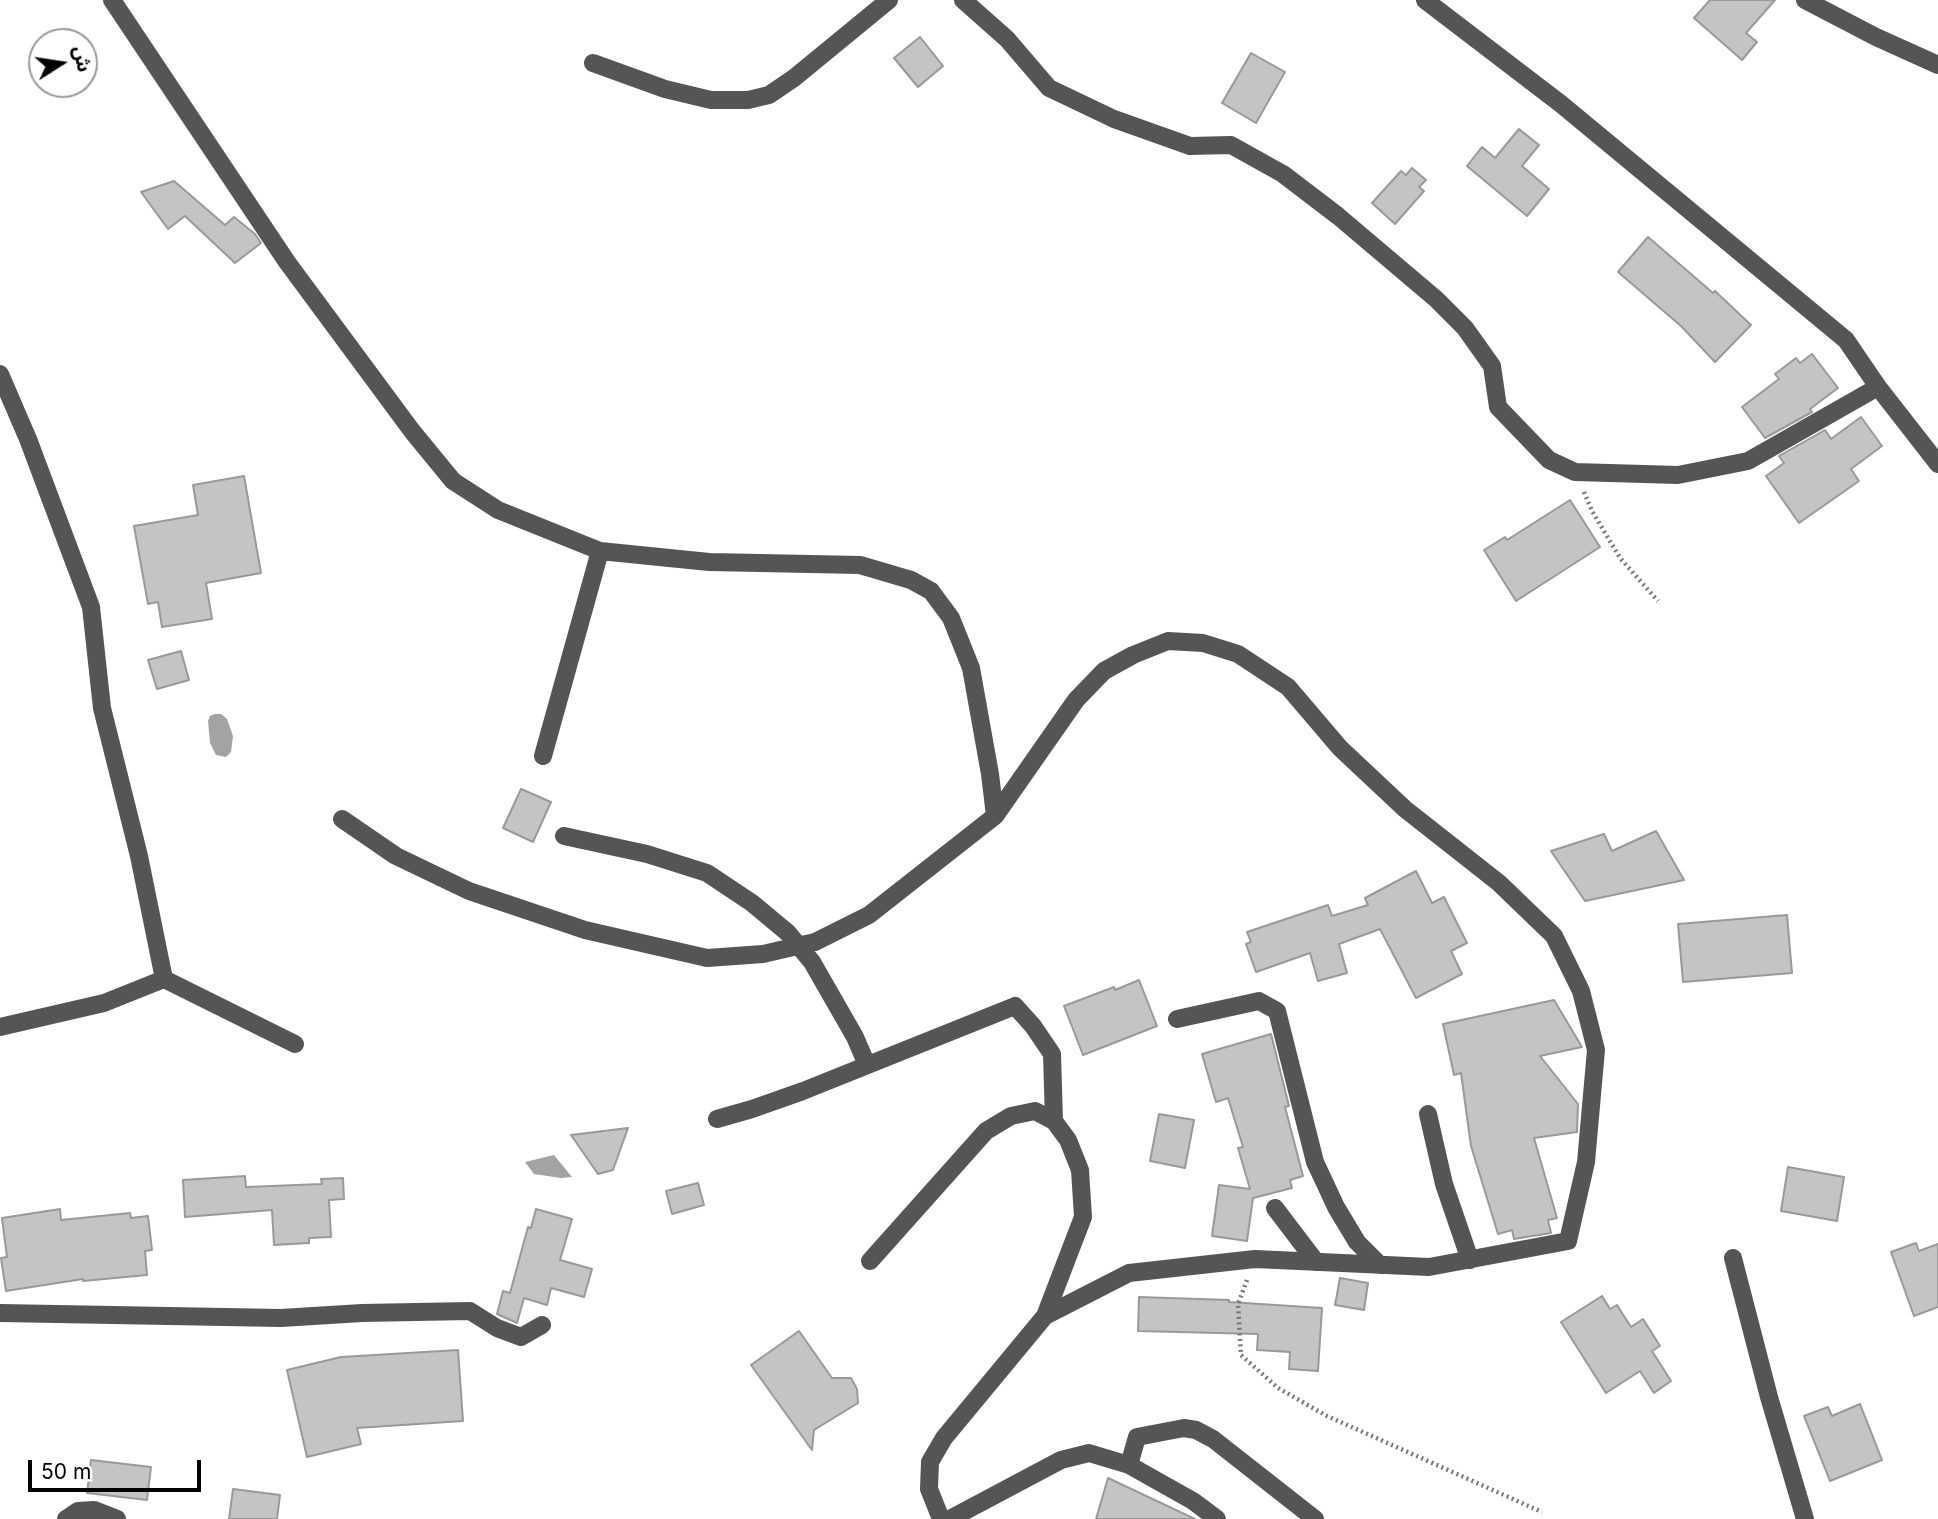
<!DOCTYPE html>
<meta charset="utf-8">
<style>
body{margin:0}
#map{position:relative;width:1938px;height:1519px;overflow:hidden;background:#fff;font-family:Inter,"Noto Sans Arabic",sans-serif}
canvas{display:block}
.north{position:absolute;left:28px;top:28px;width:70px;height:70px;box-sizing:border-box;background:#fff;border:2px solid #999;border-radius:50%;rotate:78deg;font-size:19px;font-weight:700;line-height:28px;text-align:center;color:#000}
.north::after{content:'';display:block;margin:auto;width:24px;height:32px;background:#000;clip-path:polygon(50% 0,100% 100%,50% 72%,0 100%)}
.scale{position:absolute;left:28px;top:1460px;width:173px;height:32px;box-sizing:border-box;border:4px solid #000;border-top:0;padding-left:9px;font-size:21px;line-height:24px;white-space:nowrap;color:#000;-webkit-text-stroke:5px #fff;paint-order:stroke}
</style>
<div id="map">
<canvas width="1938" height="1519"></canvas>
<div class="north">ش</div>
<div class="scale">50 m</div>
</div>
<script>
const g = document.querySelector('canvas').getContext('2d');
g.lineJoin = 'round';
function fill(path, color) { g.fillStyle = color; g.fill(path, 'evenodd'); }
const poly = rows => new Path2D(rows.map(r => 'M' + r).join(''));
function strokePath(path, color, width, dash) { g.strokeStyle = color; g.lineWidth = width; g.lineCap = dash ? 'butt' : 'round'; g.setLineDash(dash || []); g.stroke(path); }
fill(poly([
 [215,714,221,714,227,719,233,736,231,752,226,757,216,755,210,743,208,721,210,716],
 [554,1155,572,1177,561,1178,534,1174,525,1162]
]), '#a3a3a3');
const building = poly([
 [1710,0,1775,0,1746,33,1757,42,1742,60,1694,18,1710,0],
 [920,37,943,66,918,87,894,58,920,37],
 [1251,53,1285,72,1256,123,1222,103,1251,53],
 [1519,129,1539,145,1522,166,1549,189,1527,216,1467,166,1482,147,1495,158,1519,129],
 [1412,168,1426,180,1419,187,1424,191,1395,224,1372,203,1401,171,1406,175,1412,168],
 [174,181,225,225,234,217,255,234,261,243,235,263,185,216,168,229,141,192,174,181],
 [1648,237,1713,293,1715,291,1751,325,1715,362,1681,326,1618,272,1648,237],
 [1812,354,1838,388,1810,409,1812,412,1765,438,1742,407,1779,379,1775,374,1796,358,1800,363,1812,354],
 [1861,417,1882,446,1851,469,1859,481,1799,523,1766,476,1784,463,1779,456,1825,430,1831,439,1861,417],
 [244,476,261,573,206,583,212,619,162,627,158,602,148,604,134,526,198,515,193,485,244,476],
 [1570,500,1600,547,1516,601,1484,550,1505,537,1507,540,1570,500],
 [181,651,189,680,157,689,148,660,181,651],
 [521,789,551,802,533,842,503,828,521,789],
 [1656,831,1684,880,1585,901,1551,851,1604,834,1612,851,1656,831],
 [1416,871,1432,903,1444,897,1467,943,1451,951,1462,974,1416,998,1380,929,1339,944,1347,973,1318,981,1310,953,1256,972,1246,944,1251,942,1247,932,1328,905,1332,916,1368,905,1365,898,1416,871],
 [1787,915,1792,973,1683,982,1678,924,1787,915],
 [1139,980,1157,1026,1083,1055,1064,1006,1114,987,1115,990,1139,980],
 [1554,1000,1582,1047,1540,1056,1578,1104,1577,1132,1534,1138,1557,1218,1548,1220,1551,1233,1514,1239,1512,1230,1498,1234,1471,1146,1461,1073,1454,1075,1443,1024,1554,1000],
 [1271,1034,1289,1106,1285,1107,1303,1176,1290,1180,1292,1188,1253,1198,1247,1241,1212,1236,1219,1185,1250,1189,1238,1148,1243,1147,1228,1098,1216,1102,1202,1054,1271,1034],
 [1159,1114,1194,1120,1185,1168,1150,1161,1159,1114],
 [628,1128,613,1170,598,1174,571,1135,628,1128],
 [1788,1167,1844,1177,1837,1221,1781,1211,1788,1167],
 [245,1176,246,1187,322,1184,321,1179,343,1178,344,1199,329,1200,331,1237,309,1238,309,1243,274,1245,272,1210,185,1217,183,1180,245,1176],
 [698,1183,704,1205,672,1214,666,1191,698,1183],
 [60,1209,61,1220,130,1213,131,1218,148,1216,152,1250,145,1251,147,1275,83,1281,83,1279,6,1291,1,1258,7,1257,2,1218,60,1209],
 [536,1209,572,1219,560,1260,592,1269,584,1297,551,1288,547,1305,524,1298,517,1323,497,1314,503,1291,510,1293,528,1227,531,1228,536,1209],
 [1916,1243,1919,1251,1938,1244,1938,1307,1914,1316,1891,1252,1916,1243],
 [1340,1278,1368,1283,1364,1310,1335,1305,1340,1278],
 [1602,1296,1610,1309,1617,1305,1631,1327,1643,1319,1660,1346,1652,1351,1671,1381,1654,1393,1640,1371,1606,1393,1561,1322,1602,1296],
 [1139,1297,1229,1300,1229,1302,1322,1308,1318,1371,1289,1369,1290,1352,1257,1350,1258,1334,1138,1331,1139,1297],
 [799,1331,832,1378,851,1378,857,1389,858,1403,814,1430,812,1450,751,1365,799,1331],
 [458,1350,463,1421,357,1428,361,1444,307,1457,287,1370,341,1357,458,1350],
 [1860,1404,1882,1460,1830,1481,1804,1416,1828,1407,1832,1416,1860,1404],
 [91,1460,151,1467,147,1500,87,1493,91,1460],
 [1108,1478,1195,1519,1096,1519,1108,1478],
 [233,1489,280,1495,277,1519,229,1519,233,1489]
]);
fill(building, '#c4c4c4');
strokePath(building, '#999', 2);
strokePath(poly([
 [1584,492,1592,511,1620,558,1658,601],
 [1247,1280,1238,1304,1241,1355,1278,1388,1327,1416,1542,1512]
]), '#777', 4.5, [2, 3.5]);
strokePath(poly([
 [112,0,287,262,412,431,453,481,498,510,600,551,709,562,860,565,911,580,931,591,951,618,971,668,990,774,995,816],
 [963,0,1007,39,1049,88,1114,119,1190,146,1231,145,1283,174,1338,216,1436,299,1465,328,1492,366,1498,407,1549,460,1575,472,1678,475,1748,461,1878,387],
 [1425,0,1561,104,1846,340,1878,387,1938,464],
 [1805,0,1876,37,1938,65],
 [593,63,665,89,711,100,748,100,769,95,794,78,889,0],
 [0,374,28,439,91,607,102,708,139,856,164,979],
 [543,756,600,551],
 [342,819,396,856,469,891,585,930,707,958,763,954,815,942,869,915,995,816,1076,700,1104,671,1133,655,1168,641,1203,643,1238,654,1288,687,1340,748,1405,809,1499,883,1554,936,1581,991,1596,1050,1586,1162,1568,1241,1429,1267,1255,1259,1129,1273,1045,1316,944,1438,930,1462,929,1489,941,1519],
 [564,836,647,854,707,873,752,903,788,933,812,962,855,1037,867,1065],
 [1177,1019,1259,1001,1277,1011,1315,1162,1336,1207,1357,1242,1380,1265],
 [0,1027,104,1003,164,979,295,1044],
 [1428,1114,1444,1184,1470,1260],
 [717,1119,752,1109,803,1091,1015,1006,1033,1026,1052,1054,1054,1121],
 [1275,1208,1316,1262],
 [1733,1258,1769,1397,1805,1519],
 [870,1261,986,1131,1011,1116,1035,1111,1054,1121,1068,1140,1080,1170,1083,1217,1045,1316],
 [0,1313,281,1318,362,1313,470,1311,497,1328,521,1337,542,1325],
 [1129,1465,1137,1437,1184,1428,1196,1430,1213,1439,1315,1519],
 [66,1519,78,1511,94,1510,117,1519],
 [950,1519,1061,1460,1089,1453,1129,1465,1193,1501,1217,1519]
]), '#555', 18);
</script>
